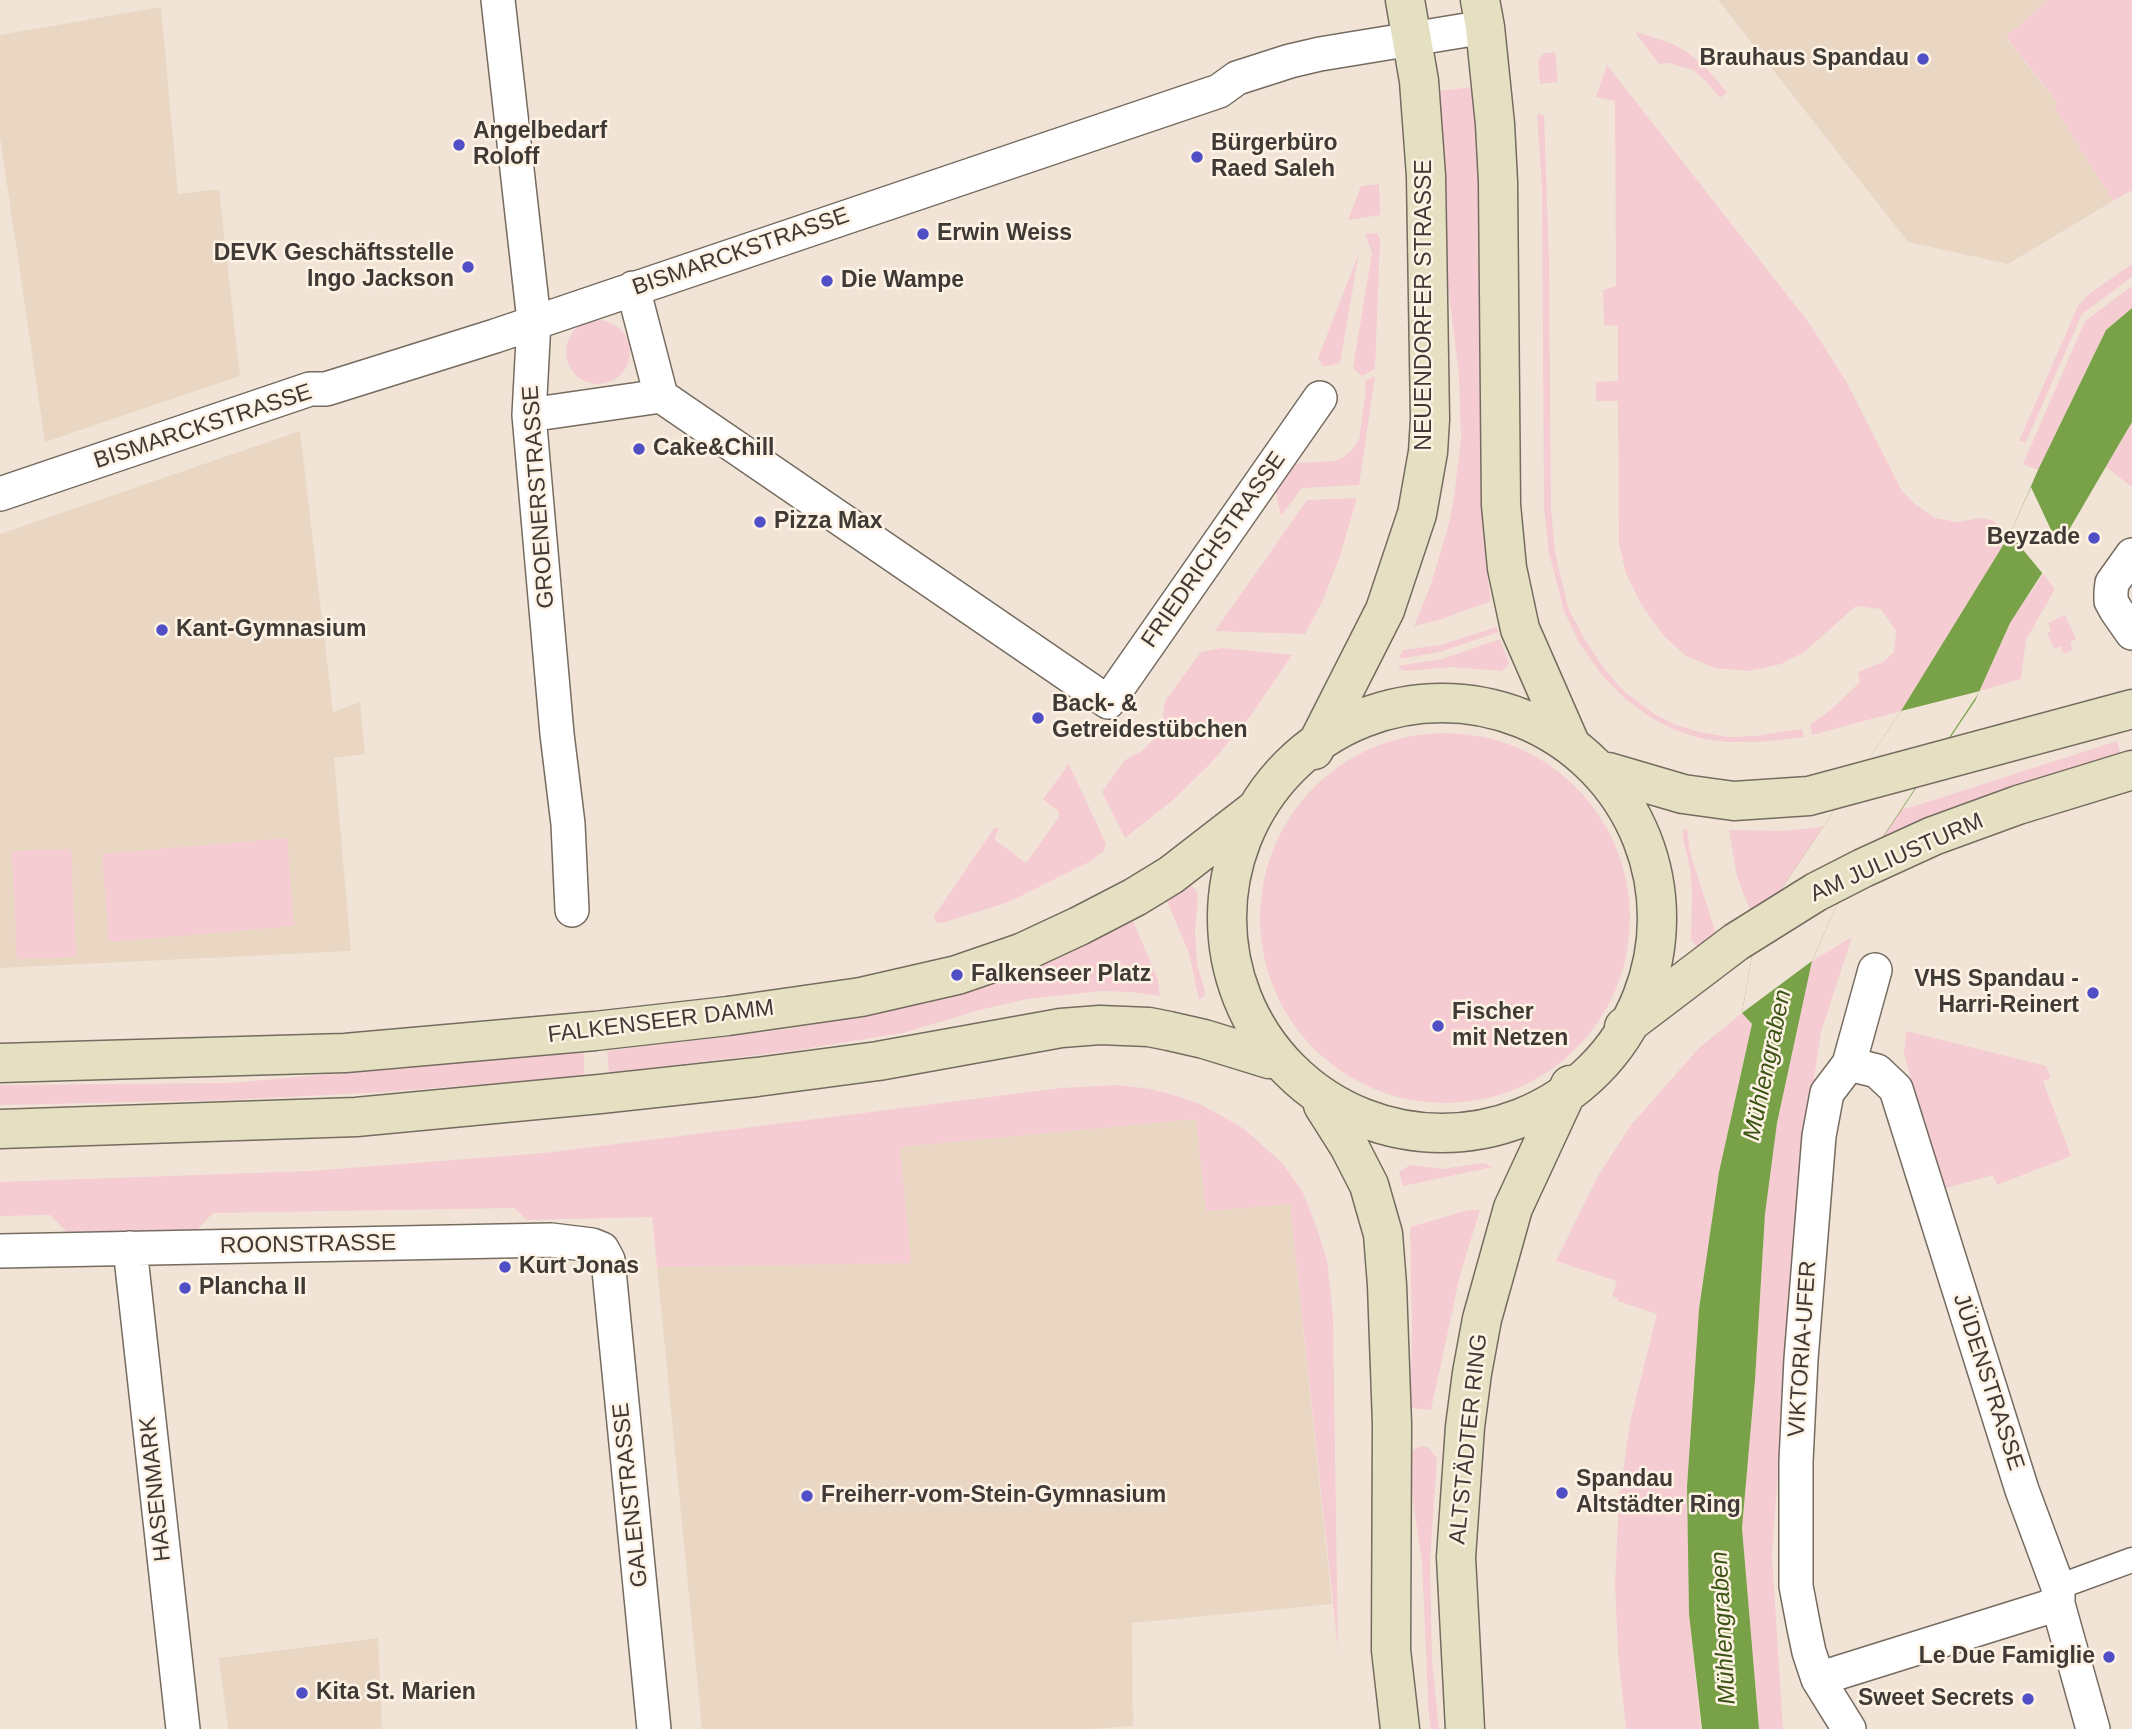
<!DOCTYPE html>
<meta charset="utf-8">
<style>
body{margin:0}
canvas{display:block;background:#f1e4d7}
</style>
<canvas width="2132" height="1729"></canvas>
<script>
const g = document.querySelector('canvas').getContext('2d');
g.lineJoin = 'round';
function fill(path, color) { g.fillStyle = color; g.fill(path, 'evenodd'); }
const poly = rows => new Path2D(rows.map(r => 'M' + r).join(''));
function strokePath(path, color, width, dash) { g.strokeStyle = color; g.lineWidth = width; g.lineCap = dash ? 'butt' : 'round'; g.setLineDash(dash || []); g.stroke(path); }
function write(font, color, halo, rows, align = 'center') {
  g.font = font + ' Helvetica,sans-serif'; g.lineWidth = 5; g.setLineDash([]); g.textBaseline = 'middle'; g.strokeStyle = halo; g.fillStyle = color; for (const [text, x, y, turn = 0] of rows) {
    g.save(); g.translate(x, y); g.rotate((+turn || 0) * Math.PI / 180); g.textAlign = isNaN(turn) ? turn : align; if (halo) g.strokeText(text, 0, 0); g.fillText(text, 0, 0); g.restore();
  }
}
fill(poly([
 [1718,0,2048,0,2006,38,2058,105,2055,108,2113,201,2008,264,1908,242],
 [161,7,178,194,219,189,240,376,45,442,0,137,0,35],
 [300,431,333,712,360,702,365,754,334,758,351,951,0,968,0,534],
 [1196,1119,1290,1203,1332,1604,1132,1623,1133,1726,1090,1729,702,1729,657,1267,911,1263,899,1147],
 [378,1638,382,1729,228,1729,219,1658]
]), '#e9d7c4');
fill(poly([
 [2048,0,2132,0,2132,190,2113,201,2054,107,2058,104,2006,37],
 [1637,32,1671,43,1687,52,1707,69,1727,92,1720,98,1708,83,1693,70,1669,63,1659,64,1636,34],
 [1555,52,1558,82,1540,84,1538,64,1540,57,1545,53],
 [1607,65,1809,323,1846,381,1902,491,1915,504,1935,518,1957,522,1980,518,1992,520,2010,534,1901,711,1812,735,1810,725,1833,708,1860,682,1858,672,1883,662,1894,652,1896,631,1881,609,1856,606,1804,652,1781,664,1748,671,1715,668,1686,656,1664,636,1641,604,1625,571,1619,542,1618,401,1596,401,1596,382,1618,381,1618,326,1604,325,1603,290,1616,286,1615,101,1596,97],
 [1472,87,1478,136,1480,189,1482,502,1486,565,1491,601,1439,620,1414,626,1430,587,1448,527,1454,497,1461,438,1459,375,1447,278,1445,187,1439,91],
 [1537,114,1544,115,1549,260,1551,508,1555,552,1568,608,1584,638,1605,670,1626,693,1653,713,1676,725,1700,732,1727,737,1755,736,1802,729,1804,737,1759,742,1726,742,1699,738,1673,729,1650,717,1624,698,1601,674,1579,642,1564,611,1549,553,1544,508,1542,187],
 [1379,184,1380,215,1348,220,1361,186],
 [1377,233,1380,239,1375,369,1362,376,1353,368,1372,253,1365,234],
 [1359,253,1340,363,1323,367,1318,358],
 [2132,264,2132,277,2082,314,2026,442,2019,441,2078,306,2089,294],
 [2132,286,2132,308,2106,330,2038,470,2023,464,2085,321],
 '566 352a32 32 0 1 1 64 0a32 32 0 1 1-64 0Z',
 [1375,376,1359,485,1302,488,1281,516,1274,484,1290,466,1299,463,1335,461,1344,457,1352,450,1359,440,1366,390,1365,381],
 [2132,422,2132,487,2106,467],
 [1357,498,1340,556,1323,600,1305,634,1215,631,1307,500],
 [2043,574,2055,589,2026,640,2021,679,1980,691,2010,623],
 [2065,615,2076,639,2070,642,2073,650,2064,654,2060,646,2054,649,2047,633,2051,631,2048,623],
 [1497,627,1498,632,1440,652,1399,659,1403,650,1440,645],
 [1500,639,1509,663,1507,667,1501,671,1451,667,1405,671,1399,668,1398,666,1442,659],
 [1222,648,1292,655,1252,714,1211,763,1173,800,1125,838,1102,792,1125,760,1142,751,1157,736,1162,726,1165,701,1201,652],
 '1260 918a185 185 0 1 1 370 0a185 185 0 1 1-370 0Z',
 [2117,741,2122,759,1752,915,1737,877,1729,830,1785,831,1844,824,1915,806],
 [1069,764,1106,844,1104,851,1087,863,1009,902,942,923,936,922,934,916,995,827,999,829,995,835,995,840,1026,863,1059,817,1059,812,1043,799],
 [1687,828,1690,852,1717,937,1702,947,1697,946,1691,940,1692,892,1690,870,1683,837,1683,831],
 [287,838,294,926,109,942,102,854],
 [71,849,76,957,17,959,12,851],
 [1191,886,1197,891,1198,896,1195,932,1197,964,1205,991,1204,997,1199,999,1189,953,1167,901,1187,887],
 [1133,921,1158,980,1160,996,1132,992,1101,991,1027,999,980,1010,903,1033,791,1051,609,1073,607,1051,788,1029,927,1003,1018,974,1055,960],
 [1852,937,1821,1032,1799,1180,1772,1556,1783,1729,1759,1729,1742,1528,1755,1380,1765,1214,1777,1123,1812,961],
 [1742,1013,1752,1024,1719,1172,1699,1309,1687,1487,1689,1614,1701,1729,1626,1729,1618,1652,1615,1584,1619,1499,1631,1418,1657,1314,1617,1301,1618,1298,1612,1296,1617,1281,1556,1261,1598,1176,1631,1125,1699,1048],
 [1906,1031,2046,1066,2051,1078,2043,1081,2071,1156,1997,1185,1993,1175,1946,1188,1930,1146,1904,1054],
 [584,1052,584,1075,552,1079,384,1092,230,1100,0,1105,0,1085,230,1083],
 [1118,1085,1151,1089,1180,1097,1200,1104,1243,1128,1282,1163,1293,1178,1303,1193,1315,1223,1327,1260,1333,1317,1338,1650,1290,1204,1206,1211,1196,1119,900,1147,911,1263,657,1267,652,1217,527,1220,514,1208,213,1213,190,1237,74,1239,50,1215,0,1216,0,1182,310,1171,545,1153,1062,1088],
 [1484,1163,1493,1167,1403,1186,1399,1172,1410,1165,1442,1169],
 [1469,1210,1480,1210,1460,1275,1431,1410,1410,1408,1412,1330,1410,1227],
 [1423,1446,1429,1448,1437,1458,1430,1561,1432,1661,1439,1729,1431,1729,1429,1718,1422,1562,1410,1481,1411,1454,1416,1448]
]), '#f4ccd2');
fill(poly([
 [2132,308,2132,422,2059,547,2010,623,1975,701,1836,907,1812,961,1777,1123,1765,1214,1755,1380,1742,1528,1759,1729,1702,1729,1689,1614,1687,1487,1699,1309,1719,1172,1752,1024,1742,1013,1752,955,1782,888,1901,711,2010,534,2038,470,2106,330]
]), '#79a147');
fill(poly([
 [2031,487,2059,547,2043,574,2010,534],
 [1980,691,1836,907,1812,961,1742,1013,1752,955,1782,888,1901,711]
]), '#f1e4d7');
const pedestrian = poly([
 [2058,1587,2132,1560]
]);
const minor = poly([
 [498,0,534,321,529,415,557,734,568,824,572,910],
 [633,288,661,396,1108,702,1320,398],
 [529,415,661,396],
 [0,494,310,389,326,389,495,336,1219,91,1237,78,1290,61,1320,54,1485,27],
 [2132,555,2112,583,2111,592,2111,601,2116,610,2132,633],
 [1849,1064,1877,1071,1896,1089,2022,1490,2058,1587,2058,1604,2093,1729],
 [130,1248,183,1729],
 [0,1251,551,1240,592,1245,602,1249,608,1260,654,1729],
 [1818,1679,2058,1604],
 [1849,1729,1818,1679,1809,1652,1804,1628,1796,1586,1796,1461,1801,1359,1819,1136,1827,1093,1849,1064,1875,970]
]);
const secondary = poly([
 [1480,0,1485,27,1495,124,1498,182,1501,505,1507,568,1520,629,1569,741],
 '1227 918a215 215 0 1 1 430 0a215 215 0 1 1-430 0Z',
 [1314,750,1385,610,1417,514,1428,452,1430,419,1426,176,1419,81,1405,0],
 [1608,772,1683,794,1734,801,1809,796,2132,709],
 [1624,1027,1736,942,1816,892,1863,868,1933,836,2018,805,2132,770],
 [0,1063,345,1053,595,1031,728,1016,861,997,957,975,1021,953,1079,926,1135,897,1171,875,1255,810],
 [1323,1105,1349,1146,1369,1185,1383,1234,1387,1285,1392,1424,1391,1650,1400,1729],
 [0,1129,356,1117,600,1094,757,1077,878,1061,1061,1028,1100,1025,1149,1027,1169,1031,1204,1039,1269,1059],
 [1465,1729,1456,1557,1465,1427,1472,1373,1482,1319,1513,1208,1570,1085]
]);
strokePath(pedestrian, '#756b5f', 27);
strokePath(minor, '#756b5f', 36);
strokePath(secondary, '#756b5f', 41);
strokePath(pedestrian, '#fff', 24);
strokePath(minor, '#fff', 33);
strokePath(secondary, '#e5e0c1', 38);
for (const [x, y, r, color] of [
 [1923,59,7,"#504fc6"],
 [459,145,7,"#504fc6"],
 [1197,157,7,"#504fc6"],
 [923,234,7,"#504fc6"],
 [468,267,7,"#504fc6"],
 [827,281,7,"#504fc6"],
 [639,449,7,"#504fc6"],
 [760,522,7,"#504fc6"],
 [2094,538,7,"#504fc6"],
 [162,630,7,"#504fc6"],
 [1038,718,7,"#504fc6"],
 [957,975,7,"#504fc6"],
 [2093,993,7,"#504fc6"],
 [1438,1026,7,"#504fc6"],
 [505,1267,7,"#504fc6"],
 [185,1288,7,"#504fc6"],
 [1562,1493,7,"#504fc6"],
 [807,1496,7,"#504fc6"],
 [2109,1657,7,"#504fc6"],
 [302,1693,7,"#504fc6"],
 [2028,1699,7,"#504fc6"]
]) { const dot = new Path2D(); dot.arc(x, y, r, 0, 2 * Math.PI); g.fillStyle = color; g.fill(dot); strokePath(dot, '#fef2e4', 2.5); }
write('bold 23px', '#3f3a35', '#fef2e4', [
 ["Brauhaus Spandau",1909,59,"right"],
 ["Angelbedarf",473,132],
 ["Roloff",473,158],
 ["Bürgerbüro",1211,144],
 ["Raed Saleh",1211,170],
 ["Erwin Weiss",937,234],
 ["DEVK Geschäftsstelle",454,254,"right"],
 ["Ingo Jackson",454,280,"right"],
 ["Die Wampe",841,281],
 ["Cake&Chill",653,449],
 ["Pizza Max",774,522],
 ["Beyzade",2080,538,"right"],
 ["Kant-Gymnasium",176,630],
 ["Back- &",1052,705],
 ["Getreidestübchen",1052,731],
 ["Falkenseer Platz",971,975],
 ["VHS Spandau -",2079,980,"right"],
 ["Harri-Reinert",2079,1006,"right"],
 ["Fischer",1452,1013],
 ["mit Netzen",1452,1039],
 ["Kurt Jonas",519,1267],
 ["Plancha II",199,1288],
 ["Spandau",1576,1480],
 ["Altstädter Ring",1576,1506],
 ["Freiherr-vom-Stein-Gymnasium",821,1496],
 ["Le Due Famiglie",2095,1657,"right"],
 ["Kita St. Marien",316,1693],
 ["Sweet Secrets",2014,1699,"right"]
], 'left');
write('23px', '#3f3a35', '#fef2e4', [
 ["BISMARCKSTRASSE",741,252,-19],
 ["NEUENDORFER STRASSE",1425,305,-90],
 ["BISMARCKSTRASSE",203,427,-18],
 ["GROENERSTRASSE",539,497,-94],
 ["FRIEDRICHSTRASSE",1214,550,-55],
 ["AM JULIUSTURM",1897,858,-24],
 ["FALKENSEER DAMM",661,1022,-7],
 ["ROONSTRASSE",308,1245,-1],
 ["VIKTORIA-UFER",1803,1349,-86],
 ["JÜDENSTRASSE",1988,1382,72],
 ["ALTSTÄDTER RING",1469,1439,-84],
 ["HASENMARK",156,1489,-96],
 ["GALENSTRASSE",631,1495,-96]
]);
write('italic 24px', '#3a5314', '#fef2e4', [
 ["Mühlengraben",1768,1065,-78],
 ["Mühlengraben",1724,1628,-93]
]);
</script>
